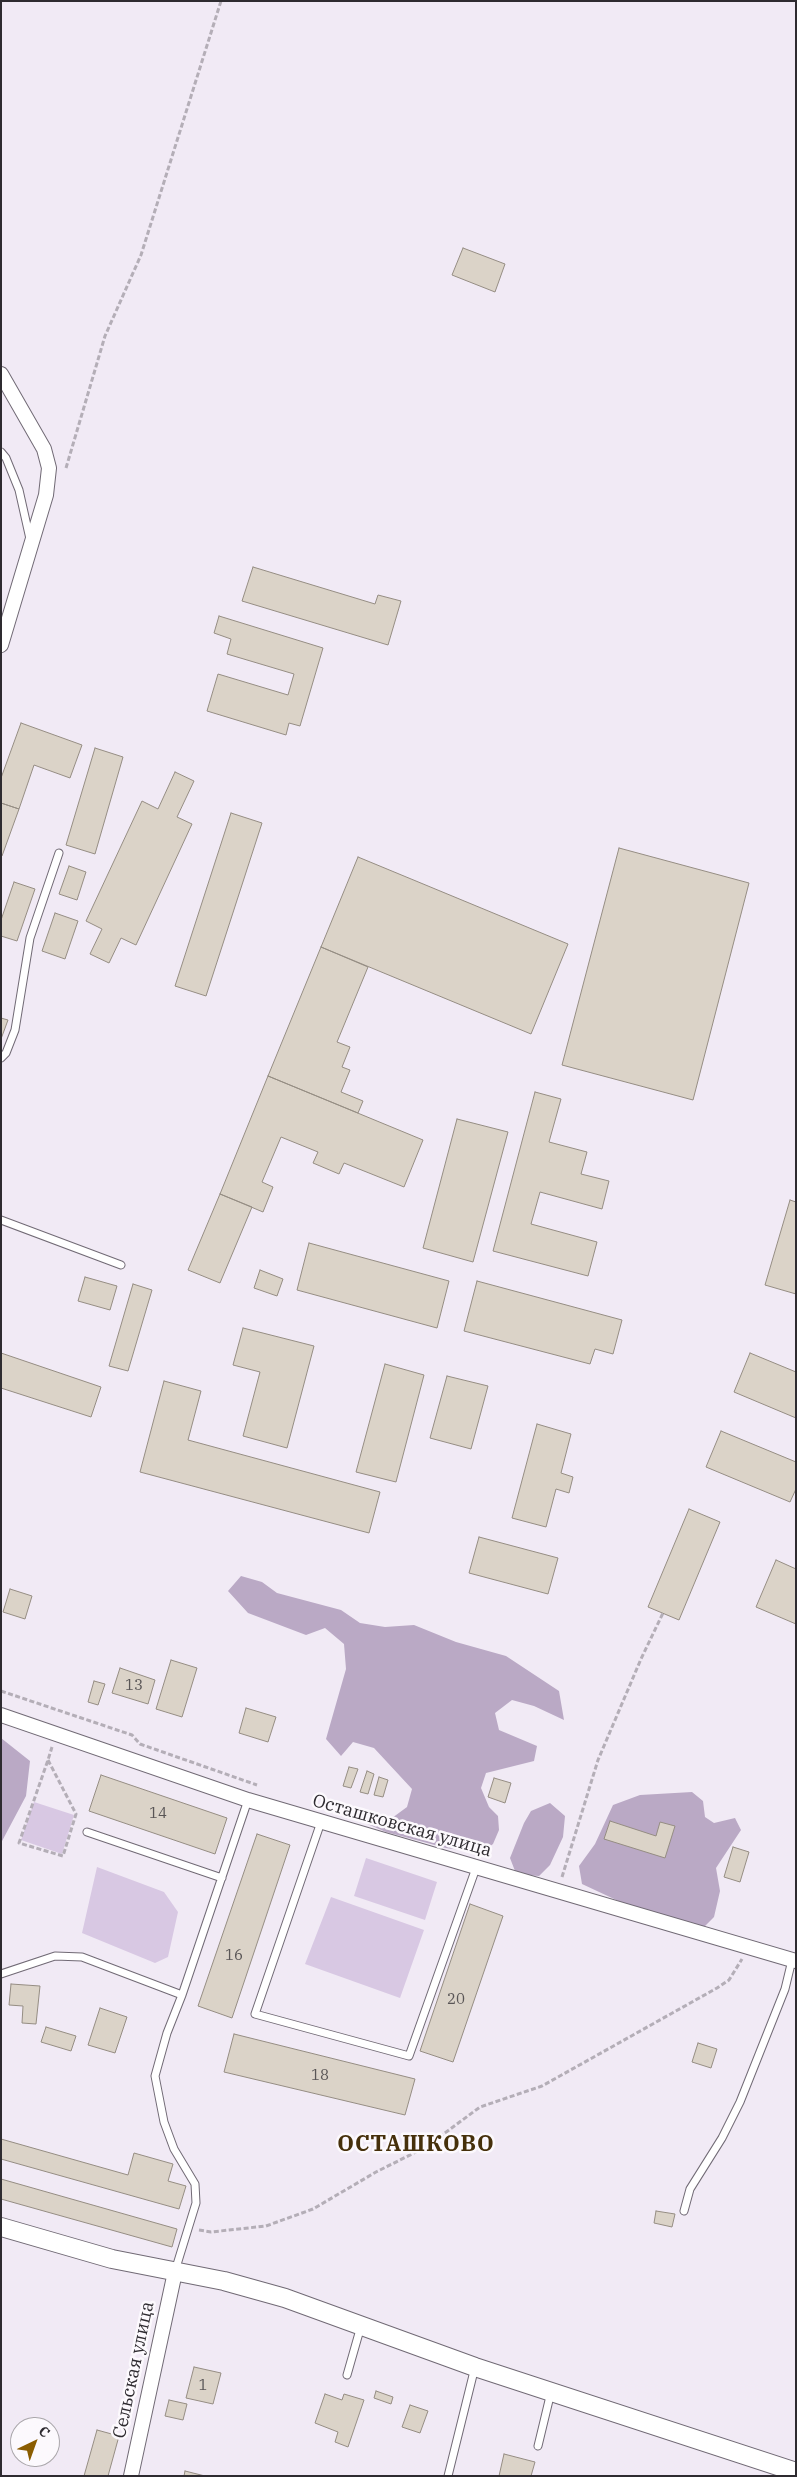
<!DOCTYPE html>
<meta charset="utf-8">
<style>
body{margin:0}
#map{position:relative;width:797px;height:2477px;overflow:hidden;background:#f1eaf5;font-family:"IBM Plex Serif",serif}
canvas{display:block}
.frame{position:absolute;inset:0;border:2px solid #2e2b30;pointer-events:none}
.north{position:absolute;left:10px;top:2417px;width:50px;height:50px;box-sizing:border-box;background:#fcf9fd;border:1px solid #aaa7ab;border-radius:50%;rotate:42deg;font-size:14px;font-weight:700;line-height:20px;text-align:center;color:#2e2b30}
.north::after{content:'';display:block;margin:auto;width:18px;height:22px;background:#8b5d01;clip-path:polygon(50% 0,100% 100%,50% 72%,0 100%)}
</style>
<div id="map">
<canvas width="797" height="2477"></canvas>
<div class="frame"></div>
<div class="north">С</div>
</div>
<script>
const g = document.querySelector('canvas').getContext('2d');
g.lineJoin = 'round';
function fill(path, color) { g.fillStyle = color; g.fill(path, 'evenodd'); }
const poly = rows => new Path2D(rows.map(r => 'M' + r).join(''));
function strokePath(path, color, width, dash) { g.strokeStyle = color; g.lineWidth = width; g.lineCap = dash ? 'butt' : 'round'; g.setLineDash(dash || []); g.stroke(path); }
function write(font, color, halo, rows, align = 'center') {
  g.font = font + ' "IBM Plex Serif",serif'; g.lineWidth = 5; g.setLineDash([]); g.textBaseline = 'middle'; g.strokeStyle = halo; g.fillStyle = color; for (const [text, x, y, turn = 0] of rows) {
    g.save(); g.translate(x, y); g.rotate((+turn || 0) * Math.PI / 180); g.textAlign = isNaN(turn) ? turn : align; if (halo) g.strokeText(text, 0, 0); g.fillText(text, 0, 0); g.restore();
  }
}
fill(poly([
 [34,1802,74,1815,62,1854,21,1840],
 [366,1858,437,1882,425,1920,354,1896],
 [97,1867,164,1892,178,1912,168,1957,155,1963,82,1933],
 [331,1897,424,1930,400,1998,305,1964]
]), '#d8c8e3');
fill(poly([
 [241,1576,262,1582,277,1593,341,1610,360,1623,385,1627,414,1625,456,1642,506,1656,559,1691,564,1720,534,1706,512,1700,495,1713,499,1730,537,1746,534,1761,486,1773,481,1788,489,1807,498,1816,499,1830,493,1844,481,1853,446,1848,386,1832,365,1823,360,1812,367,1810,392,1818,407,1807,412,1789,374,1748,353,1742,341,1756,326,1739,346,1669,344,1644,325,1628,306,1635,248,1613,228,1591],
 [1,1738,30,1761,26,1796,1,1843],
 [692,1792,703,1801,705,1817,714,1823,735,1818,741,1830,716,1868,720,1891,714,1917,704,1927,627,1905,582,1884,579,1866,595,1844,613,1805,640,1795],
 [550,1803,565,1816,563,1837,550,1865,539,1876,526,1875,515,1871,510,1858,524,1823,531,1811]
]), '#baa9c5');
const building = poly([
 [463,248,505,264,495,292,452,275,463,248],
 [253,567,375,604,378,595,401,601,388,645,242,601,253,567],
 [219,616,323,648,300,726,289,723,286,735,207,711,218,674,288,695,294,674,227,654,231,639,214,633,219,616],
 [21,723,82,745,70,778,34,765,19,809,1,803,1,778,21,723],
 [95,748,123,757,95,854,66,845,95,748],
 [175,772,194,781,177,817,192,824,136,945,121,938,109,963,90,954,102,929,86,921,142,801,158,809,175,772],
 [1,803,19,809,2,856,1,856,1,803],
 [231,813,262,823,206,996,175,986,231,813],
 [619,848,749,883,693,1100,562,1065,619,848],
 [358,857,568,944,531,1034,321,947,358,857],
 [69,866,86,872,77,900,59,894,69,866],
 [14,882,35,889,17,941,1,936,1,920,14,882],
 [55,913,78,921,65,959,42,951,55,913],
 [321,947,368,967,337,1042,350,1047,342,1067,350,1070,341,1092,363,1101,358,1113,268,1076,321,947],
 [1,1018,8,1020,1,1039,1,1018],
 [268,1076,423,1140,404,1187,344,1163,339,1174,313,1163,318,1152,281,1137,262,1182,273,1187,263,1212,220,1194,268,1076],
 [535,1092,561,1099,549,1142,587,1152,581,1174,609,1181,602,1209,540,1192,531,1224,597,1242,588,1276,493,1251,535,1092],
 [457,1119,508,1132,473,1262,423,1248,457,1119],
 [220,1194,252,1207,220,1283,188,1270,220,1194],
 [790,1200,796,1202,796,1294,765,1285,790,1200],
 [309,1243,449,1281,437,1328,297,1290,309,1243],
 [260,1270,283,1279,277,1296,254,1288,260,1270],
 [85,1277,117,1286,110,1310,78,1301,85,1277],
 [477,1281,622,1320,613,1354,595,1349,590,1364,464,1331,477,1281],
 [133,1284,152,1290,128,1371,109,1366,133,1284],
 [243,1328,314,1346,287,1448,243,1436,260,1372,233,1365,243,1328],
 [1,1353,101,1387,91,1417,1,1388,1,1353],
 [750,1353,796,1372,796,1418,734,1392,750,1353],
 [385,1364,424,1375,396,1482,356,1472,385,1364],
 [447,1376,488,1386,471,1449,430,1438,447,1376],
 [164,1381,201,1391,188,1440,380,1492,369,1533,140,1472,164,1381],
 [537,1424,571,1434,561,1473,573,1477,569,1493,556,1489,546,1527,512,1518,537,1424],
 [721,1431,796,1462,796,1489,790,1502,706,1467,721,1431],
 [689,1509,720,1522,679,1620,648,1607,689,1509],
 [479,1537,558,1558,548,1594,469,1573,479,1537],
 [776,1560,796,1569,796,1624,756,1607,776,1560],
 [10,1589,32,1596,25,1619,3,1612,10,1589],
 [171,1660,197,1668,182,1717,156,1709,171,1660],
 [120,1668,155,1680,148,1704,112,1693,120,1668],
 [94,1681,105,1684,98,1705,88,1702,94,1681],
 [246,1708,276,1717,268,1742,239,1733,246,1708],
 [349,1767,358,1769,351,1788,343,1786,349,1767],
 [367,1771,374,1774,368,1794,360,1792,367,1771],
 [101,1775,227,1818,215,1854,89,1811,101,1775],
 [379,1777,388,1780,383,1797,374,1795,379,1777],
 [494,1778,511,1783,505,1803,488,1797,494,1778],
 [610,1821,656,1836,660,1822,675,1826,665,1858,604,1839,610,1821],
 [257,1834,290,1845,232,2018,198,2006,257,1834],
 [733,1847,749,1852,740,1882,724,1877,733,1847],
 [470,1904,503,1916,453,2062,420,2051,470,1904],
 [11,1984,40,1986,36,2024,22,2023,23,2006,9,2005,11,1984],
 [100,2008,127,2017,115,2053,88,2045,100,2008],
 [46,2027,76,2036,71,2051,41,2042,46,2027],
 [234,2034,415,2079,405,2115,224,2072,234,2034],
 [698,2043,717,2049,711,2068,692,2062,698,2043],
 [1,2139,128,2175,134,2153,173,2164,168,2181,186,2186,179,2209,1,2159,1,2139],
 [1,2179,177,2229,172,2247,1,2199,1,2179],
 [656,2211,675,2214,672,2227,654,2223,656,2211],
 [194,2367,221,2373,213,2404,186,2398,194,2367],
 [376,2391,393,2397,391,2404,374,2398,376,2391],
 [325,2394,342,2400,344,2394,364,2400,348,2447,335,2442,338,2432,315,2423,325,2394],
 [169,2400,187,2404,183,2420,165,2416,169,2400],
 [410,2405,428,2411,420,2433,402,2427,410,2405],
 [97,2430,119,2436,108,2476,84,2476,97,2430],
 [504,2454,535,2462,531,2476,499,2476,504,2454],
 [185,2471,205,2476,184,2476,185,2471]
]);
fill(building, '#dbd3c8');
strokePath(building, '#958d83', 1);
const service = poly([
 [1,452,6,458,19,490,30,539],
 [1,1058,6,1053,15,1030,30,938,59,853],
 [1,1220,121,1265],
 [321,1822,255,2014,409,2056,476,1868],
 [87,1832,222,1878],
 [1,1974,55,1956,82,1957,182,1995,167,2033,155,2076,164,2122,174,2149,195,2184,196,2203,175,2271],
 [182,1995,248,1800],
 [684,2211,690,2189,722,2138,740,2102,785,1989,792,1960],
 [347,2375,361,2326],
 [538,2446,551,2392],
 [448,2476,475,2367]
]);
const minor = poly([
 [1,374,44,449,49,468,46,495,1,645],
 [1,1715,248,1800,796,1961],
 [131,2476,175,2272]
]);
const tertiary = poly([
 [1,2227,112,2259,224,2281,285,2298,475,2367,796,2472]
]);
strokePath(service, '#716a75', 9);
strokePath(minor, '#716a75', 16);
strokePath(tertiary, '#716a75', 20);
strokePath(poly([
 [66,468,105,336,141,255,221,1],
 [1,1691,132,1735,140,1744,257,1785],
 [48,1760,76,1814,63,1856,19,1843,48,1760,52,1747],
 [562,1877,598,1760,641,1659,663,1613],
 [199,2230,211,2232,266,2226,313,2209,376,2172,426,2147,480,2107,542,2086,717,1988,729,1980,742,1959]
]), '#b4aeb7', 3, [5, 2.5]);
strokePath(service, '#fff', 7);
strokePath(minor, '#fff', 14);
strokePath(tertiary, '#fff', 18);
write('15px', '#595556', null, [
 ["13",134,1686],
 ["14",158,1814],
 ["16",234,1956],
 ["20",456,2000],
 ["18",320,2076],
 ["1",203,2386]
]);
write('18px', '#2e2b30', '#fcf9fd', [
 ["Осташковская улица",402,1826,16],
 ["Сельская улица",134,2370,-78]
]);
g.letterSpacing = '1px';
write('bold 22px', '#46300b', '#fcf9fd', [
 ["ОСТАШКОВО",416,2145]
]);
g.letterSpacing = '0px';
</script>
